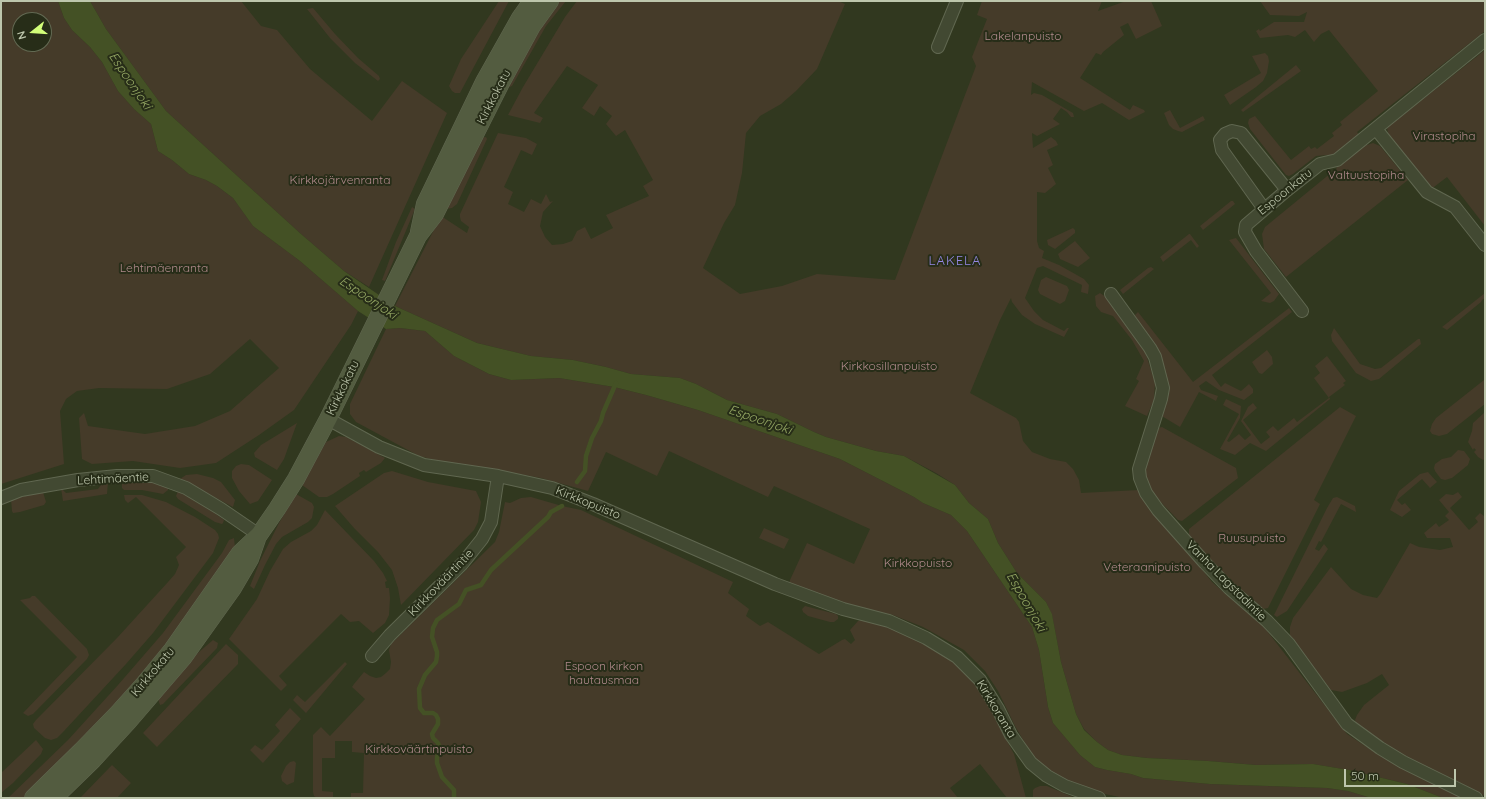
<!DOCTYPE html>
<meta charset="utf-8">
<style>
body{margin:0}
#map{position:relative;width:1486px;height:799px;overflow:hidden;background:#31381f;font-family:Quicksand,sans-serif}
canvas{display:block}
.frame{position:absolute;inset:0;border:2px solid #bdc6ac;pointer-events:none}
.north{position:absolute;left:12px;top:12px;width:40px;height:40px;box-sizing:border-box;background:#272d18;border:1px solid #636a53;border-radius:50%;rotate:253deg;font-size:11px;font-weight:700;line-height:16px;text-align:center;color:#bdc6ac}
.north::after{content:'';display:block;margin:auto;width:14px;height:18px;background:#d2fe79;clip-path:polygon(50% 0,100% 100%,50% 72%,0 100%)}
.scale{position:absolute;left:1344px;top:769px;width:112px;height:18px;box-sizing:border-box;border:2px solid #bdc6ac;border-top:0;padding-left:5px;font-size:12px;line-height:14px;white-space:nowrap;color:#bdc6ac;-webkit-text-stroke:3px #272d18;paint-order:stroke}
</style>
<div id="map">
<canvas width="1486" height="799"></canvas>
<div class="frame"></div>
<div class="north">N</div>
<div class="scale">50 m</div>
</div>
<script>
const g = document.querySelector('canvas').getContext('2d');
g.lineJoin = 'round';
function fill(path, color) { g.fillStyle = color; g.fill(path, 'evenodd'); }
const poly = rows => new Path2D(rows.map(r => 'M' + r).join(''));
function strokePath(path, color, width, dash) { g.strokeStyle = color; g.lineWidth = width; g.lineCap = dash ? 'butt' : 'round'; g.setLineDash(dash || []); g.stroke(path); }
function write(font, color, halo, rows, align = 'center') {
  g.font = font + ' Quicksand,sans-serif'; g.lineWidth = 4; g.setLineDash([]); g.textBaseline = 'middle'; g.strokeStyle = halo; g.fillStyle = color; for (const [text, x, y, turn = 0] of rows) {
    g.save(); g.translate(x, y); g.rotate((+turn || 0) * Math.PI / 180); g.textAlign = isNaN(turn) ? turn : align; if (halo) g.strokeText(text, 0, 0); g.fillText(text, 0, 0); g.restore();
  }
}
fill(poly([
 [1,1,58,1,64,18,72,30,90,47,102,62,118,91,134,109,151,124,158,151,172,160,189,174,206,180,217,186,233,198,253,226,300,261,358,311,351,325,294,410,259,435,216,463,180,468,133,461,92,464,82,459,79,418,84,413,88,426,145,434,195,426,230,411,279,368,250,339,210,374,167,389,99,388,77,391,66,399,60,411,64,464,1,484],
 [20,20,44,20,44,44,20,44],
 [90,1,241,1,261,26,277,30,310,69,372,121,402,81,447,113,369,287,344,271,301,234,166,111,106,29],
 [499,1,509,1,460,93,455,93,452,91,449,86,461,59],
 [556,1,566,1,546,26,512,86,507,88],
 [577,1,838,1,845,4,817,69,796,91,781,104,760,116,746,133,742,173,735,205,724,223,703,268,740,294,782,286,817,274,895,280,976,66,972,57,987,19,977,15,982,1,1102,1,1098,11,1126,1,1151,1,1162,26,1136,39,1128,23,1120,27,1124,35,1103,52,1101,55,1096,53,1080,78,1130,110,1133,105,1144,110,1145,112,1129,120,1102,103,1084,111,1032,82,1031,95,1034,93,1042,95,1073,113,1074,117,1071,117,1067,112,1061,108,1053,119,1060,124,1037,136,1032,133,1033,148,1051,137,1056,141,1058,145,1047,150,1053,165,1048,168,1056,184,1045,193,1037,192,1037,241,1039,248,1044,251,1042,258,1059,265,1084,279,1089,285,1088,294,1081,292,1082,285,1043,266,1037,268,1025,298,1034,311,1043,320,1064,331,1067,328,1069,328,1064,337,1035,324,1022,315,1012,302,1011,298,1000,320,970,393,1016,418,1019,422,1023,441,1032,452,1050,459,1066,462,1073,469,1079,480,1081,493,1139,490,1212,582,1236,603,1247,609,1257,618,1347,734,1376,753,1468,798,1443,798,1407,784,1349,770,1313,764,1256,765,1208,761,1147,758,1122,755,1108,750,1097,742,1084,729,1076,714,1061,662,1052,615,1046,602,1017,573,998,543,988,519,969,503,955,485,936,473,904,456,876,451,826,437,814,432,777,414,727,400,696,384,680,378,631,374,606,367,573,360,531,356,477,343,395,306,441,216,467,233,469,227,461,221,460,217,460,214,498,133,526,138,537,144,532,155,521,150,504,187,513,192,508,204,524,212,531,199,541,204,546,194,550,202,553,201,543,212,540,226,545,237,552,245,563,244,572,241,577,231,585,227,591,239,613,228,606,215,649,196,643,186,653,180,625,130,616,136,606,124,612,116,600,106,594,116,582,108,598,85,567,66,534,113,543,118,540,123,508,115,523,87,565,17],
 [1260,1,1485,1,1485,31,1357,132,1367,145,1373,143,1380,146,1408,180,1286,277,1264,249,1262,234,1265,227,1337,168,1327,155,1316,156,1293,174,1289,176,1286,175,1250,129,1248,123,1249,119,1255,116,1291,160,1309,146,1311,149,1315,147,1317,149,1334,136,1332,133,1342,125,1340,122,1378,91,1329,30,1321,34,1314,42,1305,30,1295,37,1288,35,1260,38,1256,31,1259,29,1260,31,1274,22,1304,22,1307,12,1299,16,1270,15],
 [313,8,335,34,358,58,379,76,380,79,378,81,355,63,330,38,307,9],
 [1485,50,1485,226,1447,177,1430,190,1389,137,1387,128,1388,122,1400,112,1403,115],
 [1265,53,1268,56,1269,61,1267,73,1263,81,1256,87,1230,105,1224,95,1261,73,1252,56],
 [1296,65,1301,71,1243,112,1241,110],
 [1170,110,1180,128,1203,116,1205,120,1182,132,1178,131,1173,129,1169,125,1164,113],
 [486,137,487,139,457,204,452,208,446,209,480,138],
 [1231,201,1233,201,1235,204,1203,230,1200,226],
 [412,207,415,209,385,281,382,280,396,242],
 [1073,228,1075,230,1075,233,1055,249,1048,245,1047,240],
 [1189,234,1190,234,1199,246,1197,248,1191,240,1163,262,1160,257],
 [1236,238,1279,294,1274,301,1270,303,1261,301,1271,293,1229,240],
 [1075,241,1090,258,1078,267,1060,259,1058,254],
 [1151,267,1154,269,1123,294,1120,290,1148,268],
 [1046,277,1067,286,1069,290,1065,301,1060,304,1040,294,1038,290,1041,280],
 [1100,293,1109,299,1145,351,1155,383,1154,400,1147,416,1125,406,1139,381,1136,379,1144,361,1132,340,1113,316,1101,312,1096,306,1095,296],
 [1485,293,1485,298,1482,300,1481,302,1447,330,1442,327],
 [1289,308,1292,312,1212,375,1221,387,1225,383,1241,391,1249,384,1253,389,1253,393,1244,400,1219,390,1206,381,1199,386,1201,390,1218,396,1216,401,1199,392,1180,427,1160,415,1165,398,1136,319,1135,315,1138,312,1193,382],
 [400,328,425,331,454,356,489,374,511,380,559,378,614,387,646,395,698,410,840,459,914,497,923,503,951,515,967,531,1032,627,1039,650,1048,707,1053,723,1080,755,1095,767,1107,770,1131,774,1143,778,1210,784,1327,788,1348,791,1371,798,1124,798,1100,793,1059,777,1033,757,1015,726,998,691,985,671,964,650,923,627,893,615,850,606,789,584,790,580,807,543,854,564,870,529,774,486,768,497,669,451,657,476,606,452,588,491,541,478,481,467,455,465,419,456,356,422,350,414,350,404,386,329],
 [1334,328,1360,364,1375,369,1381,368,1418,339,1420,339,1421,344,1379,379,1371,381,1356,373,1332,341,1331,335],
 [1267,350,1272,357,1273,364,1262,374,1259,373,1252,362],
 [1327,356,1346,381,1343,383,1345,385,1329,397,1330,399,1266,451,1250,443,1235,455,1220,449,1239,414,1223,405,1226,399,1241,406,1240,418,1227,441,1229,442,1239,434,1245,440,1251,435,1241,421,1248,407,1253,403,1257,408,1243,420,1261,444,1270,437,1266,432,1273,426,1278,431,1294,418,1297,422,1329,398,1314,378,1320,373,1315,366],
 [1484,380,1485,382,1485,404,1447,434,1439,436,1432,434,1430,431,1432,424,1436,418],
 [1340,407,1356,416,1314,500,1320,504,1268,608,1263,609,1251,600,1196,548,1189,536,1189,529],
 [1485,412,1485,459,1483,460,1478,457,1474,452,1476,450,1474,448,1473,450,1468,442,1472,431,1473,423],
 [297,423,284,459,277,470,255,457,254,453,261,445],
 [1162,427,1236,468,1238,478,1182,521,1178,520,1151,492,1144,472,1158,428],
 [339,436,346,437,385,458,381,463,366,472,364,470,359,473,360,476,333,494,327,497,319,497,302,485,326,442],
 [1458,450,1464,451,1470,459,1468,465,1452,478,1445,480,1441,479,1435,471,1434,468,1435,464,1442,459,1451,457],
 [241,464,249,465,272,480,258,501,250,504,239,491,232,478,232,471,236,466],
 [392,471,428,482,476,491,481,502,478,522,474,530,401,605,398,588,392,570,378,552,354,528,335,506,384,473],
 [1428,472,1437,482,1430,488,1422,479,1397,500,1402,505,1405,503,1411,510,1402,517,1390,510,1399,491,1420,474],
 [197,474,213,478,221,482,235,500,233,507,180,479,186,475],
 [136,481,153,483,168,487,168,490,163,494,142,490,124,490,122,488,122,484,124,482],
 [103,482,108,482,107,494,63,501,61,488,66,493,98,489],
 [178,491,216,514,224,520,223,523,222,524,215,522,178,499,176,496],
 [43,492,46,502,44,505,20,512,13,513,12,511,11,499],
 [1458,492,1462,497,1450,508,1469,530,1478,522,1475,518,1480,513,1484,516,1485,515,1485,796,1436,773,1392,750,1357,725,1355,720,1357,715,1364,705,1389,685,1382,674,1367,683,1342,692,1331,690,1290,637,1290,627,1293,618,1331,567,1351,589,1363,595,1377,598,1381,593,1410,543,1419,547,1440,550,1453,547,1450,538,1427,538,1424,533,1436,523,1439,527,1449,520,1445,516,1449,512,1439,500,1446,494,1453,495],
 [296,494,312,503,314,507,312,518,308,522,282,537,276,544,265,565,254,589,250,586,260,561,279,523],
 [124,495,142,495,166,502,195,517,215,530,218,534,219,538,213,553,153,633,126,664,64,731,57,738,51,740,45,738,34,728,33,724,36,720,117,638,168,582,175,574,179,565,176,557,186,547,136,497,128,503,125,500],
 [531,497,562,506,581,510,733,582,728,593,749,609,746,616,760,626,768,622,819,654,842,640,845,639,851,644,855,640,850,630,858,621,863,619,893,628,934,649,953,661,972,679,983,696,1014,754,1026,798,1007,798,980,764,950,788,958,798,351,798,351,793,363,793,364,753,352,752,352,741,335,741,335,758,322,758,322,791,333,792,333,798,317,798,314,796,313,792,313,735,321,727,330,736,365,699,352,687,354,684,364,672,370,676,376,678,381,677,386,673,390,669,391,662,389,650,391,644,495,542,499,532,505,502,510,503,521,498],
 [1337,497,1355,506,1356,512,1341,504,1321,542,1319,541,1315,549,1319,551,1324,544,1328,549,1287,611,1277,617,1274,615,1327,508,1333,498],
 [325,510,374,561,383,573,387,581,385,582,386,588,389,588,390,598,389,615,385,623,373,633,359,621,350,622,341,614,279,676,287,685,281,691,229,639,257,599,270,571,283,549,291,542,311,531,317,525],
 [764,528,789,539,784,549,759,538],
 [234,538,235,548,230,556,134,688,36,788,25,798,8,798,68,740,118,685,163,633,222,553,229,540],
 [32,596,35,596,87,649,89,655,87,659,33,714,28,716,23,713,77,657,20,600,30,598],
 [805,606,836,614,838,616,838,619,834,622,830,622,808,616,803,612,802,609],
 [213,640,218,643,217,648,163,704,160,705,158,699,185,664],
 [226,644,238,655,238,664,157,747,143,733],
 [345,662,347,664,306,713,293,700,297,695,305,702],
 [290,708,301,719,263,763,250,750,255,745,262,750,280,731,275,725],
 [36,740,43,749,41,754,13,783,1,793,1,773],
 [294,761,296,763,294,782,287,785,282,781,281,776,286,766,290,762],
 [112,765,131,783,117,798,80,798],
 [1040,786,1047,786,1075,798,1033,798,1033,790,1035,788]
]), '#453b29');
fill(poly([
 [58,1,90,1,106,29,166,111,301,234,344,271,395,306,477,343,531,356,573,360,606,367,631,374,680,378,696,384,727,400,777,414,814,432,826,437,876,451,904,456,955,485,969,503,988,519,998,543,1017,573,1046,602,1052,614,1061,662,1076,714,1084,730,1097,742,1108,750,1122,755,1147,758,1208,761,1256,765,1313,764,1349,770,1407,784,1443,798,1371,798,1348,791,1327,788,1210,784,1143,778,1131,774,1107,770,1095,767,1080,755,1053,723,1048,707,1039,650,1032,627,967,531,951,515,923,503,914,497,840,459,698,410,646,395,614,387,559,378,511,380,489,374,454,356,425,331,400,328,386,329,358,311,300,261,253,226,233,198,217,186,206,180,189,174,172,160,158,151,151,124,134,109,118,91,102,62,90,47,72,30,64,18]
]), '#445125');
strokePath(poly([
 [577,482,585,471,586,456,592,438,601,421,603,413,616,383],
 [454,798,454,790,442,777,437,763,437,757,440,749,438,743,433,738,432,734,438,724,438,719,436,715,433,713,424,713,420,708,419,689,425,675,436,662,437,656,437,652,432,637,433,628,437,620,459,604,466,590,481,585,491,570,548,517,551,512,562,506]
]), '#445125', 4.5);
const street = poly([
 [938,47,957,1],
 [1376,129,1427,192,1455,207,1485,245],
 [1264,209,1222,150,1220,140,1225,134,1232,131,1241,133,1287,190],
 [1111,294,1150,348,1155,357,1163,388,1161,399,1139,469,1140,478,1146,493,1158,510,1205,563,1229,588,1267,621,1289,644,1347,724,1380,748,1403,762,1476,798],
 [1302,311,1256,251,1245,232,1246,225,1287,190,1320,164,1337,160,1485,40],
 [328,419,379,447,424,465,498,476,552,488,593,504,775,584,843,609,889,621,926,638,957,657,980,680,998,709,1011,735,1031,763,1047,776,1065,786,1099,798],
 [1,498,21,490,78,480,117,476,153,476,186,488,221,509,259,535],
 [372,656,390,635,462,564,482,539,491,522,498,476]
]);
const secondary = poly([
 [419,232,425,204,484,82,520,18,532,1],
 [33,798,81,751,118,713,144,684,172,650,240,553,259,535,277,509,296,479,328,419,418,236,435,214,501,83,532,26,550,1],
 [54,798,93,760,128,722,183,658,233,588,250,559,257,539]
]);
strokePath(street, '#606750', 14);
strokePath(secondary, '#606750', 18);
strokePath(street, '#424932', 12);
strokePath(secondary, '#535c40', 17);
write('12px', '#b18a8c', '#272d18', [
 ["Lakelanpuisto",1023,36],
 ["Virastopiha",1444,136],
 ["Valtuustopiha",1366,175],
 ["Kirkkojärvenranta",340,180],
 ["Lehtimäenranta",164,268],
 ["Kirkkosillanpuisto",889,366],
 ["Ruusupuisto",1252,538],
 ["Kirkkopuisto",918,563],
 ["Veteraanipuisto",1147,567],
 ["Espoon kirkon",604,666],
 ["hautausmaa",604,680],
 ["Kirkkoväärtinpuisto",419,749]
]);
write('12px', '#bdc6ac', '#272d18', [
 ["Kirkkokatu",494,97,-63],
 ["Espoonkatu",1285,192,-39],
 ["Kirkkokatu",343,388,-64],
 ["Lehtimäentie",113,479,-3],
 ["Kirkkopuisto",588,503,22],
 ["Vanha Lagstadintie",1226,581,45],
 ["Kirkkoväärtintie",441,583,-46],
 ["Kirkkokatu",153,672,-50],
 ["Kirkkoranta",996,709,59]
]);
write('italic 13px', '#94a763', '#272d18', [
 ["Espoonjoki",130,81,56],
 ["Espoonjoki",368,298,34],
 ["Espoonjoki",760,420,19],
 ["Espoonjoki",1026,602,60]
]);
g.letterSpacing = '1px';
write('13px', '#9587e4', '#272d18', [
 ["LAKELA",955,261]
]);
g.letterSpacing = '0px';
</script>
